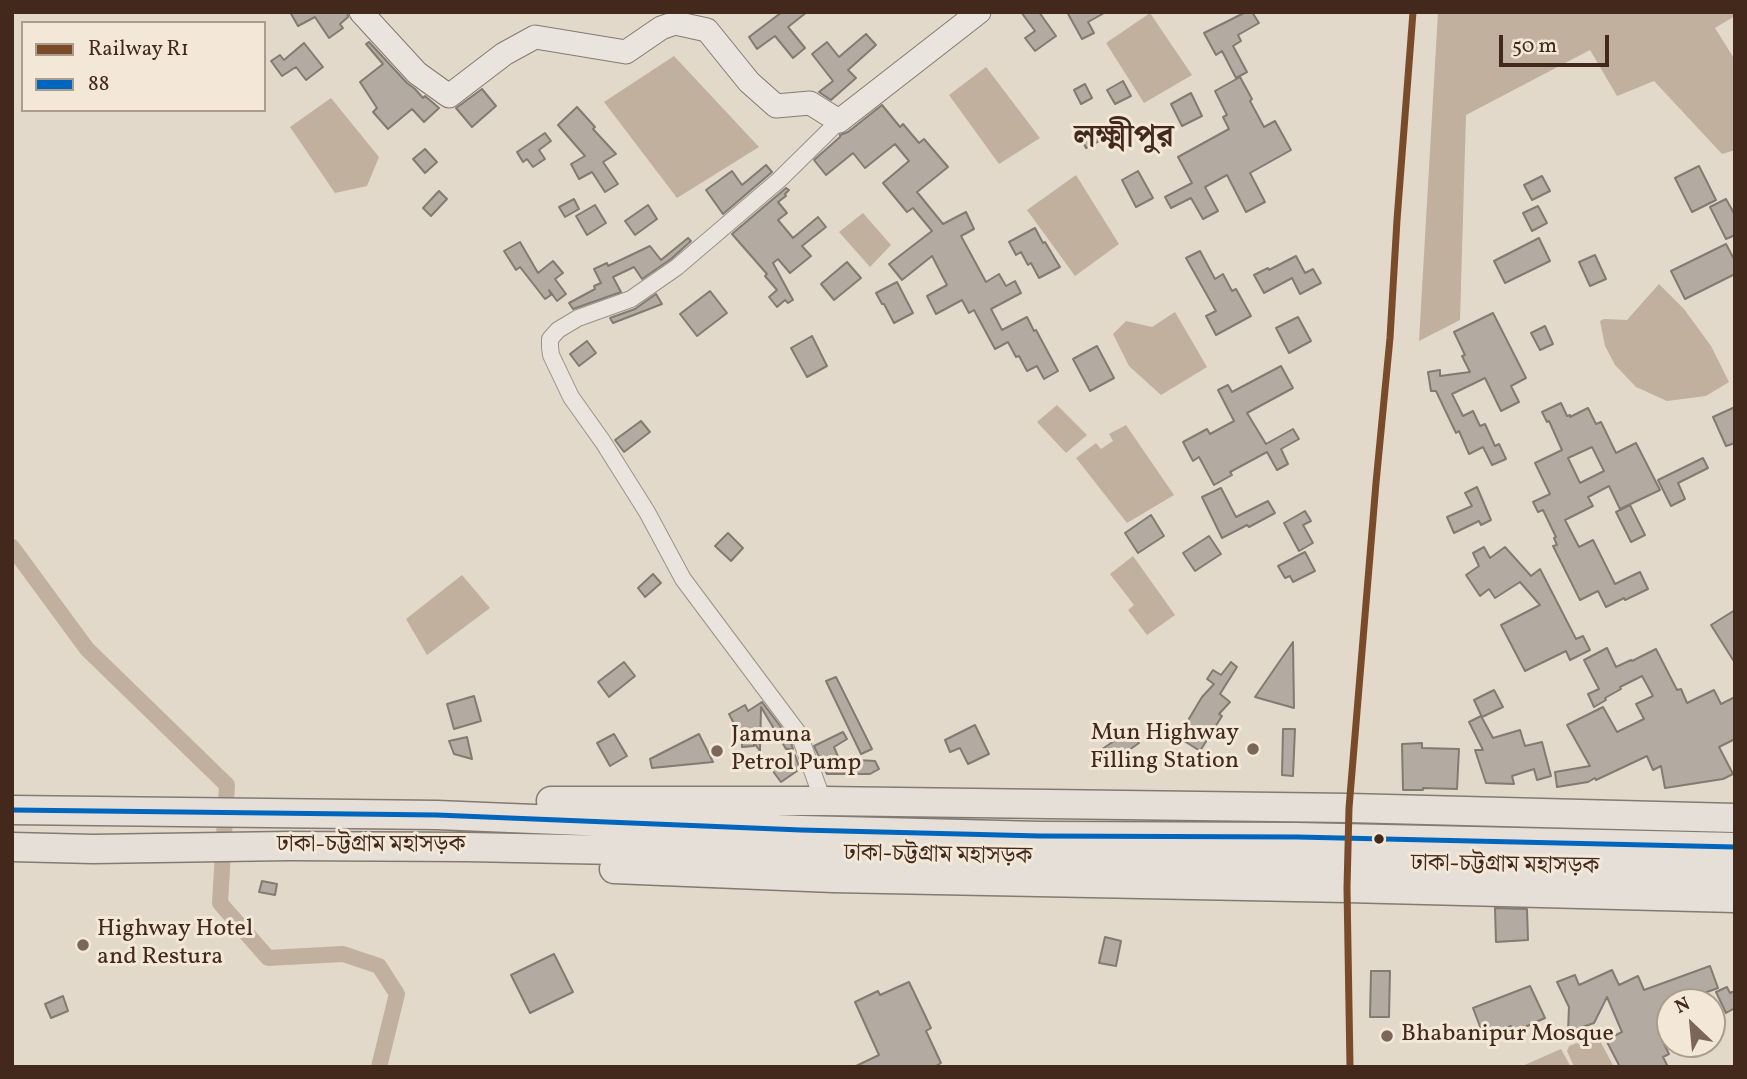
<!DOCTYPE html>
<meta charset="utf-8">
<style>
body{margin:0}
#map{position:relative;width:1747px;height:1079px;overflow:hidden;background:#e2d9cb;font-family:Vollkorn,serif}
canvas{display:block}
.frame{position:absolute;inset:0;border:14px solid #42291b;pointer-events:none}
.legend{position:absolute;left:21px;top:21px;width:245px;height:91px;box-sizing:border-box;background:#f3e8d7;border:2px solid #ac9c8c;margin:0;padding:9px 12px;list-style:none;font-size:21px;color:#42291b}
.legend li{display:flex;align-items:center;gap:14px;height:35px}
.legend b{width:35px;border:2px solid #ac9c8c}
.north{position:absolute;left:1656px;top:988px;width:70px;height:70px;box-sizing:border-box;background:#f3e8d7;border:2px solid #ac9c8c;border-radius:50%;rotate:334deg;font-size:19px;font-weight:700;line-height:28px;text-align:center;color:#42291b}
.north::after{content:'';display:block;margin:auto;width:24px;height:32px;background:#7a6759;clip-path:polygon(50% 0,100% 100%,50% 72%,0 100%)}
.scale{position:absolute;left:1499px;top:35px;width:110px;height:32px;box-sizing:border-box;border:4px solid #42291b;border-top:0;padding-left:9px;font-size:21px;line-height:24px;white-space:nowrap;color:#42291b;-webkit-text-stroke:5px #f3e8d7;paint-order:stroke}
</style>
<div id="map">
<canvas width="1747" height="1079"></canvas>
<div class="frame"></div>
<ul class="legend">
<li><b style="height:9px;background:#7a4b2a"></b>Railway R1</li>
<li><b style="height:9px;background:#0065bd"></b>88</li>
</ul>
<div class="north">N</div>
<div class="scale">50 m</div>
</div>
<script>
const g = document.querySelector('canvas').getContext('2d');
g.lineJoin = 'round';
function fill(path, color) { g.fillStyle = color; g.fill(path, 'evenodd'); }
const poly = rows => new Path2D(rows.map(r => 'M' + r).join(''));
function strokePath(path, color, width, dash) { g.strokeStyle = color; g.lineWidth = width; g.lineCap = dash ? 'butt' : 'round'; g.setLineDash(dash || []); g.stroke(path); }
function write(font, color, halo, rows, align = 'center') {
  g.font = font + ' Vollkorn,"Noto Serif Bengali",serif'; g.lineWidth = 6; g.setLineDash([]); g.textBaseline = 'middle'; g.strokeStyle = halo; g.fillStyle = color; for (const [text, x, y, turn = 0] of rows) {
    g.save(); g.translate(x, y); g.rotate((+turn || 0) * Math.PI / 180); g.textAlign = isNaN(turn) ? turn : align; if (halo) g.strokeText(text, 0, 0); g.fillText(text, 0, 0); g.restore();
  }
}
fill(poly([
 [1438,12,1735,12,1735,16,1715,28,1735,60,1735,150,1722,154,1654,81,1617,96,1590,50,1466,115,1460,320,1419,341],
 [1150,13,1192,75,1144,103,1106,43],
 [674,56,759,147,677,198,604,102],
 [986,67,1040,138,999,164,949,95],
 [331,98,379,157,367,186,335,193,290,127],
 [1076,175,1119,244,1075,276,1027,210],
 [863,213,891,245,870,267,839,232],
 [1659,284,1684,309,1711,346,1729,382,1706,396,1667,401,1636,387,1615,365,1605,346,1600,321,1604,319,1627,320],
 [1175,312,1207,367,1161,395,1129,366,1113,334,1126,321,1152,327],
 [1057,405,1087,435,1066,453,1037,422],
 [1126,425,1174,495,1127,523,1076,458,1096,443,1101,449,1113,441,1109,434],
 [1133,556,1175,615,1147,635,1128,610,1134,605,1110,574],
 [462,575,490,608,427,655,406,619],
 [1596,1038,1600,1041,1614,1067,1574,1067,1567,1051,1569,1046,1577,1043,1583,1047,1588,1045,1589,1040],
 [1561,1049,1571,1067,1520,1067]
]), '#c0b09d');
strokePath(poly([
 [12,547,87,649,227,785,220,903,268,958,343,954,379,966,397,994,379,1067]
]), '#c0b09d', 16);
const building = poly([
 [290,12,347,12,348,17,340,24,343,28,329,38,315,17,298,26,290,12],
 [782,12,807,12,788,27,805,48,793,58,775,36,757,49,749,37,782,12],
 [1021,12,1039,12,1056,36,1035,51,1025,38,1035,31,1021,12],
 [1067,12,1106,12,1088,22,1094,33,1082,39,1067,12],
 [1246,12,1252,12,1259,23,1238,35,1241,41,1233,46,1247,72,1236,78,1222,51,1216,55,1204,33,1246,12],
 [866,34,876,45,848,70,856,78,831,100,819,92,833,81,812,54,827,42,839,57,866,34],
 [369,42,407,83,415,89,423,98,425,96,439,108,424,122,412,109,388,129,373,112,377,108,360,82,383,64,366,44,369,42],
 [304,43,323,67,306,80,296,67,282,76,271,61,280,55,284,60,304,43],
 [1240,77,1252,99,1250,101,1264,127,1275,121,1291,150,1250,173,1265,202,1246,212,1227,175,1205,187,1218,211,1203,219,1191,198,1171,208,1165,197,1192,183,1178,157,1229,129,1223,117,1227,115,1215,91,1240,77],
 [1123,81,1131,96,1115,104,1107,90,1123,81],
 [1085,84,1092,98,1081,104,1074,90,1085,84],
 [482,89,496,106,472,127,456,108,482,89],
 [1191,93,1202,116,1182,126,1171,104,1191,93],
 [882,105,900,127,903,124,919,143,924,139,948,167,917,192,943,224,966,212,974,229,961,236,986,282,999,274,1006,286,1015,281,1021,293,991,309,1002,330,1027,317,1034,331,1036,330,1058,371,1044,379,1037,366,1027,371,1019,356,1016,357,1008,342,995,349,974,310,969,313,962,300,936,314,927,296,947,285,932,256,902,280,889,264,932,231,913,208,907,212,883,183,909,161,895,144,865,168,853,153,826,175,814,160,840,137,840,135,848,132,882,105],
 [577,107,595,127,593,129,616,154,603,162,618,184,605,192,592,172,579,179,571,164,585,156,558,125,577,107],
 [1093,124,1101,140,1086,148,1078,132,1093,124],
 [545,133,551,141,539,150,545,159,533,167,527,159,523,162,517,152,545,133],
 [425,149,437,162,425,173,413,159,425,149],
 [766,165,772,172,723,214,706,190,732,171,742,185,766,165],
 [1699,166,1716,200,1692,212,1675,178,1699,166],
 [1138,171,1153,198,1136,207,1122,180,1138,171],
 [1542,176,1550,191,1532,200,1524,185,1542,176],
 [786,188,789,190,785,194,786,196,778,202,787,213,778,220,793,238,818,217,826,227,802,246,811,256,790,273,778,259,773,263,793,300,788,303,785,300,777,307,769,297,777,290,765,276,767,274,732,234,786,188],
 [439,191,447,199,431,216,423,208,439,191],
 [574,199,579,209,565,217,559,207,574,199],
 [1726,199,1735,215,1735,235,1726,239,1710,207,1726,199],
 [595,205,606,223,587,235,576,216,595,205],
 [648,205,657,219,635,235,625,221,648,205],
 [1538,206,1547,223,1532,231,1523,213,1538,206],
 [1035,228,1043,243,1045,242,1060,267,1039,278,1031,263,1028,265,1021,252,1016,255,1009,242,1035,228],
 [688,238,691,241,671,259,642,279,634,267,613,277,621,292,573,309,569,303,595,289,594,286,601,283,594,269,607,263,608,266,650,246,661,260,688,238],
 [1539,238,1550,261,1505,283,1494,261,1539,238],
 [520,242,538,273,553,261,563,273,555,279,566,294,557,301,549,290,551,295,545,299,520,267,516,270,504,251,520,242],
 [1726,244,1735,261,1735,274,1685,299,1671,271,1726,244],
 [1200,251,1215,279,1223,274,1232,291,1236,289,1251,316,1216,335,1206,316,1216,311,1186,258,1200,251],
 [1595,255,1606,279,1590,286,1579,262,1595,255],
 [1296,256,1305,273,1313,269,1321,283,1300,294,1292,278,1264,293,1254,275,1268,268,1269,270,1296,256],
 [847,262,861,278,834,300,821,284,847,262],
 [897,282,913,313,894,323,884,304,882,304,876,293,897,282],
 [710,291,727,313,697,336,680,314,710,291],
 [656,294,662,304,613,323,610,318,635,309,656,294],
 [1493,313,1526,378,1511,386,1519,402,1501,411,1485,378,1452,394,1463,416,1473,411,1480,426,1485,424,1495,446,1499,444,1506,459,1492,465,1483,447,1469,454,1459,431,1456,433,1436,391,1431,391,1428,372,1440,370,1440,376,1470,372,1462,356,1465,355,1454,332,1493,313],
 [1298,317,1311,341,1289,353,1276,328,1298,317],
 [1545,326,1553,344,1540,350,1531,333,1545,326],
 [812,336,827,366,807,377,791,348,812,336],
 [587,341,596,353,579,366,570,354,587,341],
 [1097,346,1114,378,1090,391,1073,359,1097,346],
 [1281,366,1293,388,1247,413,1266,444,1293,429,1299,439,1281,449,1288,464,1277,470,1267,452,1230,472,1232,475,1214,485,1199,457,1193,461,1183,442,1207,429,1210,434,1234,421,1218,390,1228,385,1232,392,1281,366],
 [1561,403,1567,416,1570,415,1570,417,1588,408,1596,424,1601,422,1616,453,1636,443,1660,490,1620,509,1609,486,1588,497,1593,506,1565,520,1579,547,1593,540,1615,584,1640,572,1648,589,1625,600,1624,598,1606,607,1598,591,1580,600,1553,546,1557,545,1554,538,1556,537,1543,510,1538,512,1533,502,1550,494,1535,463,1562,450,1549,421,1547,422,1542,412,1561,403],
 [1592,447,1604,471,1580,483,1568,458,1592,447],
 [1735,407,1735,443,1726,446,1713,417,1735,407],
 [641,421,650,432,624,452,615,440,641,421],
 [1703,458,1708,468,1678,483,1685,499,1671,506,1658,480,1703,458],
 [1477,487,1491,520,1481,525,1479,521,1454,533,1447,517,1472,506,1465,493,1477,487],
 [1221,488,1236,517,1268,501,1275,513,1249,527,1247,525,1222,538,1202,497,1221,488],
 [1630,505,1645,535,1631,542,1616,512,1630,505],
 [1305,511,1311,521,1303,525,1313,543,1299,551,1284,523,1305,511],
 [1151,515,1164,536,1138,553,1125,533,1151,515],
 [728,533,743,548,731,561,715,546,728,533],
 [1209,536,1221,554,1195,571,1183,553,1209,536],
 [1484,547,1490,558,1505,547,1531,576,1540,569,1576,639,1583,636,1590,650,1570,660,1566,651,1525,671,1501,625,1540,605,1520,582,1495,598,1489,589,1480,596,1466,575,1479,566,1473,553,1484,547],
 [1305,552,1315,571,1293,582,1290,576,1285,578,1278,566,1305,552],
 [653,574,661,583,645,597,638,588,653,574],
 [1735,610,1735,663,1711,625,1735,610],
 [1293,642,1294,708,1255,697,1293,642],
 [1607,648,1616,667,1631,660,1632,661,1656,649,1677,690,1681,689,1687,703,1714,690,1721,704,1735,697,1735,739,1719,747,1733,774,1723,779,1665,788,1661,766,1653,770,1647,756,1596,780,1595,778,1588,782,1557,787,1555,772,1590,766,1567,725,1603,707,1617,732,1644,719,1636,704,1653,696,1642,676,1620,687,1621,689,1605,698,1606,700,1594,707,1588,694,1599,689,1584,660,1607,648],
 [624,662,635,676,609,697,598,682,624,662],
 [1231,662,1237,667,1220,694,1230,702,1219,714,1222,716,1200,751,1178,737,1202,697,1214,684,1207,679,1213,670,1221,675,1231,662],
 [836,677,872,749,861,754,826,681,836,677],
 [1494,690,1503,707,1482,717,1474,700,1494,690],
 [474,696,481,721,454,729,447,704,474,696],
 [762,702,790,739,793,749,786,749,761,707,760,751,754,743,754,746,742,747,742,739,729,714,745,705,748,711,762,702],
 [1481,716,1493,738,1520,730,1525,746,1542,742,1551,776,1537,780,1534,769,1512,776,1514,784,1486,783,1475,750,1483,750,1469,722,1481,716],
 [975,725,989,754,968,764,960,748,950,752,945,740,975,725],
 [1283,729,1295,729,1293,776,1282,775,1283,729],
 [1130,730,1139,743,1105,767,1095,754,1130,730],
 [843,732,847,739,834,747,839,759,875,761,879,769,870,774,827,774,814,746,843,732],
 [614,734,627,756,610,766,597,743,614,734],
 [699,734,713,762,652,768,650,759,699,734],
 [467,737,472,759,454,754,449,741,467,737],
 [1422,743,1422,748,1459,749,1457,789,1423,788,1423,790,1403,790,1402,744,1422,743],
 [795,755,800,769,781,782,772,770,795,755],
 [262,881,277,884,275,895,259,892,262,881],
 [1495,908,1527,909,1528,940,1496,942,1495,908],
 [1105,937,1121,941,1116,966,1099,963,1105,937],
 [554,954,573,992,530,1013,511,975,554,954],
 [1710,966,1718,988,1679,1002,1670,1002,1670,1023,1665,1025,1670,1036,1662,1040,1669,1054,1663,1057,1668,1067,1620,1067,1606,1040,1622,1032,1607,997,1594,1023,1568,1032,1569,1007,1557,982,1575,975,1579,985,1612,970,1619,985,1638,976,1644,990,1710,966],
 [1371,971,1390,971,1389,1017,1370,1017,1371,971],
 [909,982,931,1028,926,1031,941,1063,934,1067,854,1067,879,1055,855,1002,878,991,880,995,909,982],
 [1530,986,1545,1018,1514,1032,1511,1026,1484,1037,1473,1008,1530,986],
 [1727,987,1730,993,1735,991,1735,1008,1726,1013,1716,992,1727,987],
 [63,996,68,1011,51,1018,45,1004,63,996]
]);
fill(building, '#b3aba1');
strokePath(building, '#837a71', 2);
const street = poly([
 [823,801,799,734,683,579,647,512,603,442,571,397,551,355,550,347,550,339,558,330,578,318,631,299,677,267,779,180,839,121]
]);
const secondary = poly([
 [361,12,417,73,449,96,504,54,535,37,626,52,661,28,675,23,707,30,749,82,776,106,810,103,839,121,979,12]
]);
const highway = poly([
 [551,801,823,801,1349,808,1735,818],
 [12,810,437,815,801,830,1040,836,1297,837,1735,847],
 [12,847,93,849,288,846,466,847,1735,872],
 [614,869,833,878,1347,888,1735,898]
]);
strokePath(street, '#9a9288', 18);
strokePath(secondary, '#837a71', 25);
strokePath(highway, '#837a71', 31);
strokePath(street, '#e9e4dd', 16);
strokePath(secondary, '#e9e4dd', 23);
strokePath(highway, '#e5dfd7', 28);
strokePath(poly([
 [12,810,437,815,801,830,1040,836,1297,837,1735,847]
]), '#0065bd', 5);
strokePath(poly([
 [1350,1067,1347,888,1349,808,1376,483,1390,338,1397,220,1413,12]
]), '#7a4b2a', 7);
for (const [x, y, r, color] of [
 [1253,749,7,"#7a6759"],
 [717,751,7,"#7a6759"],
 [1379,839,6,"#42291b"],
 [83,945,7,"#7a6759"],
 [1387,1036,7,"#7a6759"]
]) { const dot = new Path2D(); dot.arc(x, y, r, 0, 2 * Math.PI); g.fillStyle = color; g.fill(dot); strokePath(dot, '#f3e8d7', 2.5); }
write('24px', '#42291b', '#f3e8d7', [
 ["Mun Highway",1239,735,"right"],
 ["Filling Station",1239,763,"right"],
 ["Jamuna",731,737],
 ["Petrol Pump",731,765],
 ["Highway Hotel",97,931],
 ["and Restura",97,959],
 ["Bhabanipur Mosque",1401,1036]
], 'left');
write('24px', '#42291b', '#f3e8d7', [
 ["ঢাকা-চট্টগ্রাম মহাসড়ক",371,847],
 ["ঢাকা-চট্টগ্রাম মহাসড়ক",938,857,1],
 ["ঢাকা-চট্টগ্রাম মহাসড়ক",1505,867,1]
]);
write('bold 32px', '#42291b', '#f3e8d7', [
 ["লক্ষ্মীপুর",1124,140]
]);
</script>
